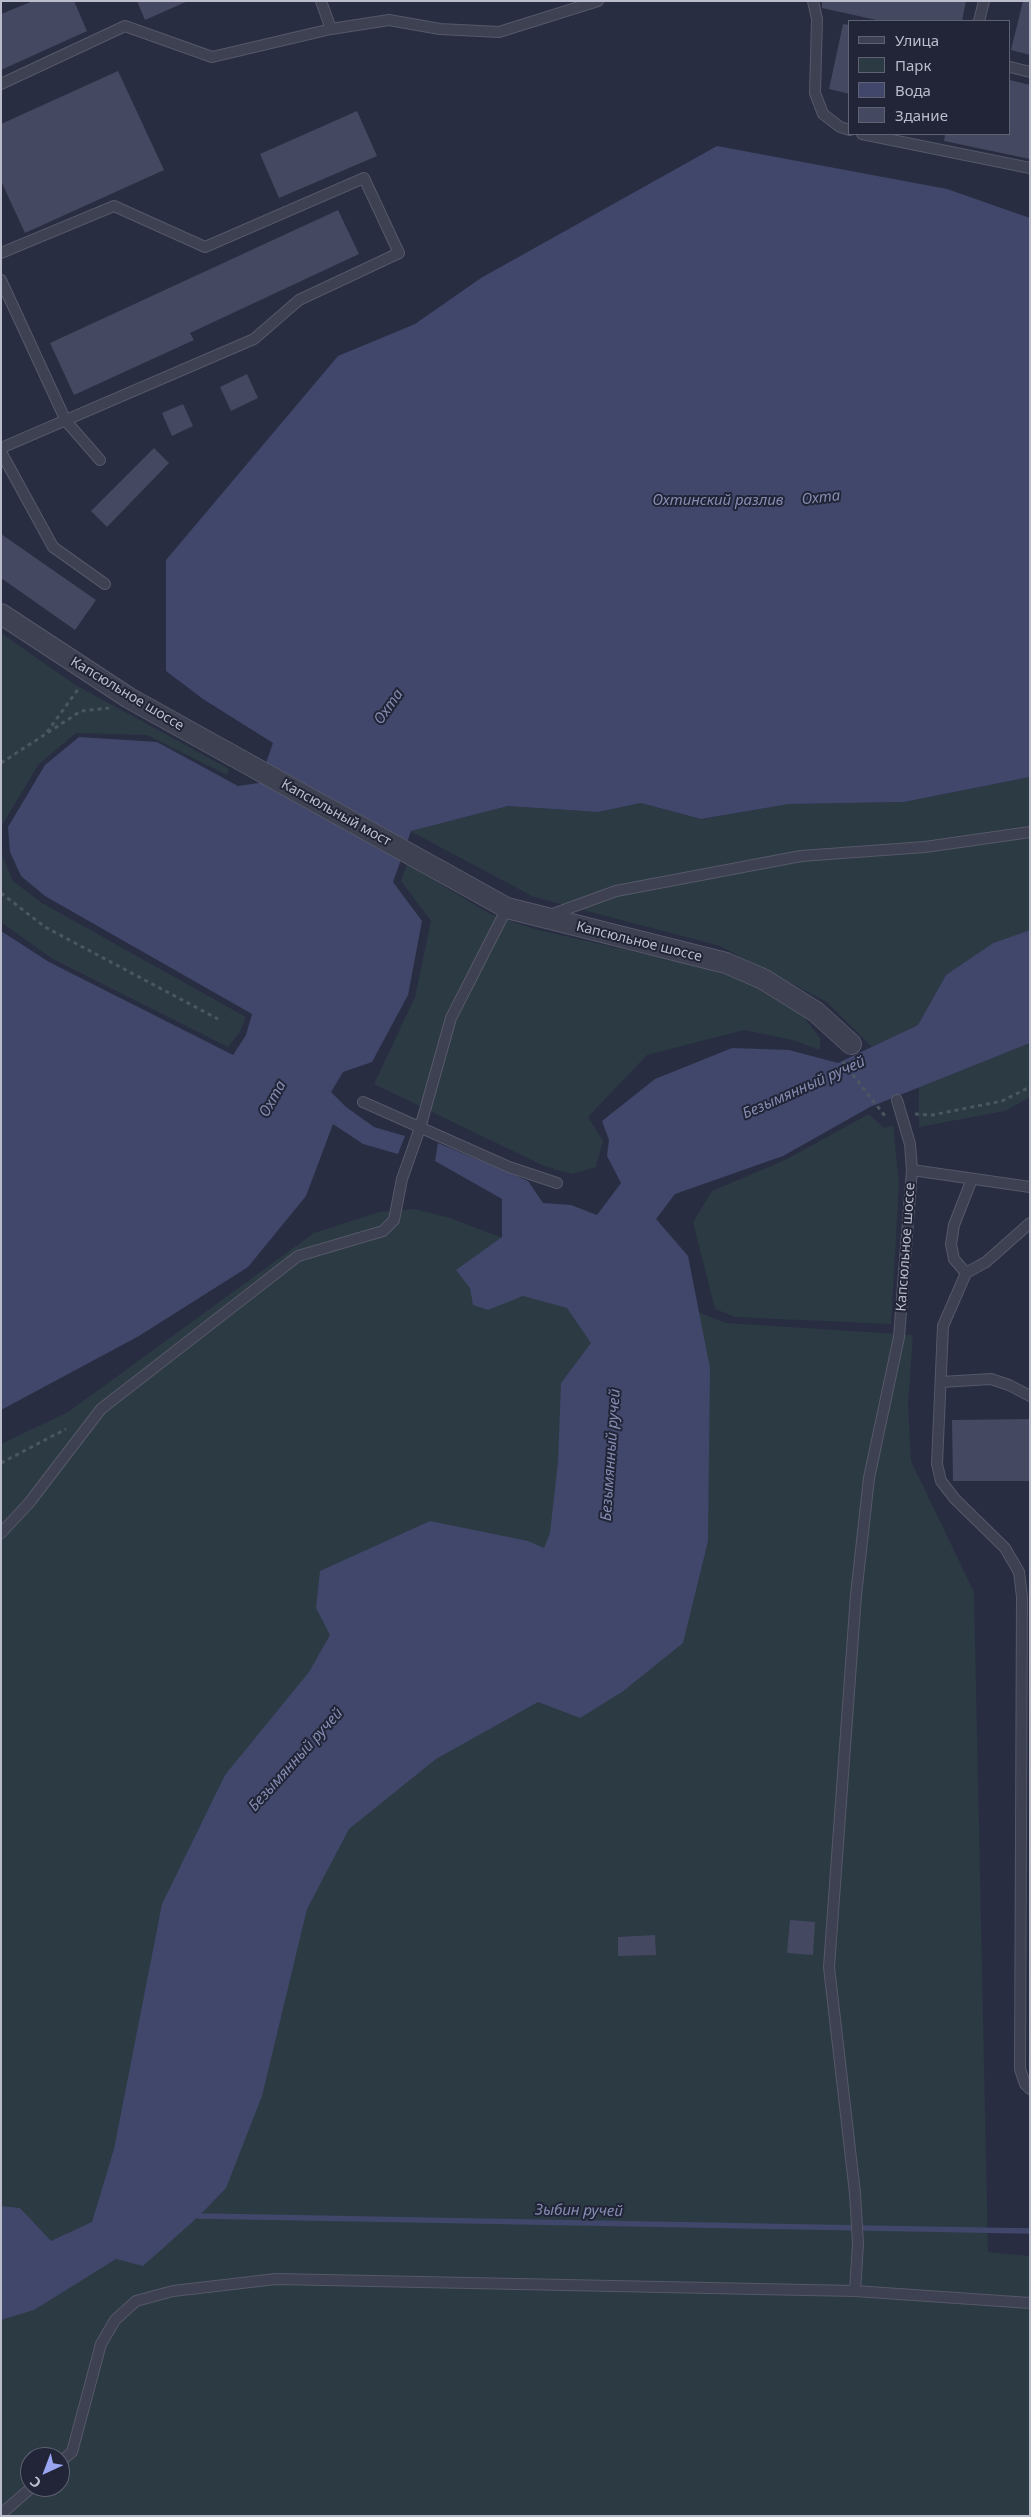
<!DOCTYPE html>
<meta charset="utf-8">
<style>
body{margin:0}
#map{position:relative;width:1031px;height:2517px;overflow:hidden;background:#292d42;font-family:"Noto Sans",sans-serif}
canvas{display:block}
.frame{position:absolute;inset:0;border:2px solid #bbbdcc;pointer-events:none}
.legend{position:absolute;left:848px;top:20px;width:162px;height:115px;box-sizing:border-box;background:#222537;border:1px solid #5f6273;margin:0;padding:6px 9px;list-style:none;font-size:15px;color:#bbbdcc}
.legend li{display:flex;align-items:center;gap:10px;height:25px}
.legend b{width:25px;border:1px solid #5f6273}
.north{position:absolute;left:20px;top:2447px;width:50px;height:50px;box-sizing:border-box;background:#222537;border:1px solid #5f6273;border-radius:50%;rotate:223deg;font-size:14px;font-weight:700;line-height:20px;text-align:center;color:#bbbdcc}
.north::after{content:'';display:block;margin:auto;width:18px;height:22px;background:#9aa5f2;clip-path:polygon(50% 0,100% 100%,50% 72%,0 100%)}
</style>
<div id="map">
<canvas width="1031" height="2517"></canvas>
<div class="frame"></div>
<ul class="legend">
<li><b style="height:6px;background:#3e4152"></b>Улица</li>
<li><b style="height:14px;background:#2b3a43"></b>Парк</li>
<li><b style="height:14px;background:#40476a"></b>Вода</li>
<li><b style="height:14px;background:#444860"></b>Здание</li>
</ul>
<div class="north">С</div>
</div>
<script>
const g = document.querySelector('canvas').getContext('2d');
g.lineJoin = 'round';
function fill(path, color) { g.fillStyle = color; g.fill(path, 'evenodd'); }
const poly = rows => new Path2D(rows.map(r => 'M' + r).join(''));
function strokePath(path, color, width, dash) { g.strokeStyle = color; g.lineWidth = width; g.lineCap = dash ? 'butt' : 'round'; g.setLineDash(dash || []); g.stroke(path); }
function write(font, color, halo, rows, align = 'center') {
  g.font = font + ' "Noto Sans",sans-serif'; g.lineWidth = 4; g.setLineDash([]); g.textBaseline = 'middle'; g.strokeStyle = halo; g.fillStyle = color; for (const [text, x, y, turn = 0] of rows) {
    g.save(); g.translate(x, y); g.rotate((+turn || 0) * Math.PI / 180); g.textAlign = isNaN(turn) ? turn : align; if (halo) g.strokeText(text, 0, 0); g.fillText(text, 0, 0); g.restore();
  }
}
fill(poly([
 [1,633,74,684,229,769,227,775,147,735,76,733,38,765,1,827],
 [1030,777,1030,930,993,943,946,975,918,1025,872,1047,827,1002,720,946,534,897,410,831,508,806,598,812,641,803,701,819,789,804,904,802],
 [1,840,3,857,13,881,42,903,246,1017,240,1032,228,1047,51,958,1,922],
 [407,864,490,914,538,930,698,966,750,983,804,1017,820,1038,820,1050,792,1040,744,1030,647,1055,588,1117,603,1141,596,1167,572,1174,544,1166,374,1084,415,997,431,921,401,881],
 [1030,1043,1030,1097,1005,1111,919,1127,919,1086],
 [869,1114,884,1128,893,1125,899,1183,891,1324,735,1317,715,1309,693,1222,712,1191,785,1160],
 [414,1209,450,1218,726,1323,913,1335,908,1405,911,1461,974,1592,988,2252,1030,2256,1030,2516,1,2516,1,1444,68,1412,314,1233,379,1212],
 [30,2457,60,2457,60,2487,30,2487]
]), '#2b3a43');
fill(poly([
 [717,146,947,189,1030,218,1030,777,904,802,789,804,701,819,641,803,598,812,508,806,411,831,393,882,422,921,408,995,372,1062,343,1072,331,1092,346,1107,374,1127,405,1136,398,1154,363,1144,333,1124,306,1196,248,1267,139,1336,1,1410,1,931,49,962,233,1055,246,1035,252,1014,45,896,21,876,10,852,8,827,45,765,79,737,157,742,238,786,259,783,273,743,203,699,166,671,166,560,338,356,415,324,481,278],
 [1030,930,1030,1043,870,1107,783,1156,675,1194,656,1219,688,1256,710,1368,708,1541,683,1643,622,1692,580,1718,538,1702,436,1759,349,1829,307,1909,262,2096,226,2188,199,2216,143,2266,116,2259,34,2310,1,2320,1,2206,20,2208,51,2241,92,2222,114,2149,162,1904,225,1775,309,1672,330,1635,316,1608,320,1571,430,1521,528,1541,544,1548,550,1533,558,1462,561,1383,591,1343,567,1308,523,1296,488,1310,473,1305,470,1288,456,1270,502,1237,502,1199,435,1161,438,1143,528,1181,543,1203,571,1205,597,1215,621,1183,607,1156,609,1140,602,1121,655,1079,732,1048,789,1050,838,1063,918,1025,946,975,993,943]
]), '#40476a');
strokePath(poly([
 [193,2213,199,2216,1030,2231]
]), '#40476a', 5.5);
fill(poly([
 [33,1,74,1,87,31,1,70,1,14],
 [137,1,188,1,145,20],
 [822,1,966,1,962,21,881,21,822,8],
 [1023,1,1030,1,1030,55,1011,50],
 [843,24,850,25,850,94,829,89],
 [118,71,164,170,25,233,1,181,1,124],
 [1010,80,1030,85,1030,159,944,141,945,134,1010,134],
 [357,111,377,156,279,198,260,154],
 [338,210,359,254,190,333,194,340,74,395,50,343],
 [247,374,258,398,231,411,220,387],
 [183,404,193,426,172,436,162,413],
 [154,448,169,463,107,527,91,511],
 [1,534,96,600,75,630,1,578],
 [1030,1419,1030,1481,953,1481,952,1420],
 [790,1920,815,1922,813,1955,787,1953],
 [655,1935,656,1955,618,1956,618,1937]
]), '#444860');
const service = poly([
 [321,1,331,29],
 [813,1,817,19,815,93,823,114,840,127,850,130],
 [979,21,984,1],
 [1010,67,1030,72],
 [1,84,125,26,212,57,331,29,389,20,440,29,499,32,598,1],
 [862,134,1030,168],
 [1,253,114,206,205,247,364,178,399,253,299,300,254,339,1,448],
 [1,280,66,421,100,460],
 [1,452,53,547,105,584],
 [550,915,616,891,801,856,925,847,1030,832],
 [363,1102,509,1167,557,1183],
 [912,1170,1030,1187],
 [972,1179,954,1225,951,1244,954,1259,966,1273,943,1326,937,1464,941,1481,955,1499,1005,1548,1019,1572,1022,1597,1020,2069,1025,2084,1030,2089],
 [966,1273,986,1262,1030,1223],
 [941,1382,991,1379,1009,1385,1030,1396],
 [1,1533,29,1503,101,1409,298,1256,383,1231,394,1220,402,1179,420,1128,451,1018,507,908],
 [855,2291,858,2244,855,2193,829,1967,856,1595,869,1478,899,1337,912,1170,910,1144,897,1100],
 [60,2462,72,2452,101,2344,115,2320,136,2301,173,2291,276,2279,855,2291,1030,2303],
 [1,2514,32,2487]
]);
const minor = poly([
 [1,614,129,698,507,908,726,963,763,979,792,997,816,1012,851,1044]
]);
strokePath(service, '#565869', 12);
strokePath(minor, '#565869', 22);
strokePath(poly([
 [47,732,79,688],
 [1,763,81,711,109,708],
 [1,893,45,927,218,1019],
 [843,1062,885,1116],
 [915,1114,932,1115,1002,1101,1030,1087],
 [1,1463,66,1429]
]), '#4a5760', 3, [4, 4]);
strokePath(service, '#3e4152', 10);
strokePath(minor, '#3e4152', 20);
write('14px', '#bbbdcc', '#222537', [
 ["Капсюльное шоссе",127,694,31],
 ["Капсюльный мост",336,813,29],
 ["Капсюльное шоссе",639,942,14],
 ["Капсюльное шоссе",906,1247,-86]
]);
write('italic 15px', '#858cb1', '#222537', [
 ["Охта",821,498,-6],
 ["Охтинский разлив",718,501],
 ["Охта",389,707,-55],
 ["Безымянный ручей",804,1088,-24],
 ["Охта",273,1099,-61],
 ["Безымянный ручей",611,1455,-86],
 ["Безымянный ручей",296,1760,-48],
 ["Зыбин ручей",579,2211,1]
]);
</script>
